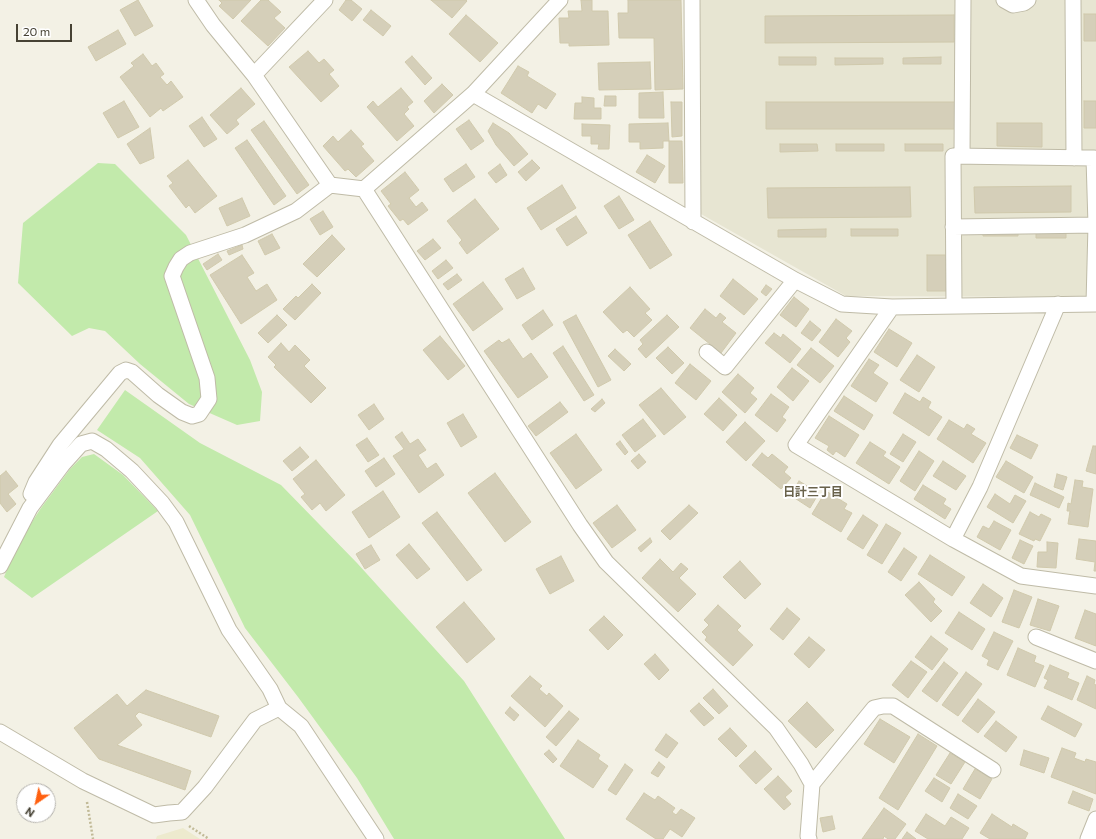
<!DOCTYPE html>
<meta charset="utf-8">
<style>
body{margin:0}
#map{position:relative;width:1096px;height:839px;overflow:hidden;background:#f3f1e5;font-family:Commissioner,sans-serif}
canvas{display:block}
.north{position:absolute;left:16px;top:783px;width:40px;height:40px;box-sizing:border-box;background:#fff;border:1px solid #b5b3ae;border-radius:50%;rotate:214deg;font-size:11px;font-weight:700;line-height:16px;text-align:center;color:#464234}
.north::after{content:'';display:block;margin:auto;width:14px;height:18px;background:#ff6010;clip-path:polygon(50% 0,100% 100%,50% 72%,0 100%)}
.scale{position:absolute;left:16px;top:24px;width:56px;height:18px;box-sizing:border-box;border:2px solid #464234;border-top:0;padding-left:5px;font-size:12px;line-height:14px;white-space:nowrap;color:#464234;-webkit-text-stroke:3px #fff;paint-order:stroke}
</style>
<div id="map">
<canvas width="1096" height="839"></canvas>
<div class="north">N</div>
<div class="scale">20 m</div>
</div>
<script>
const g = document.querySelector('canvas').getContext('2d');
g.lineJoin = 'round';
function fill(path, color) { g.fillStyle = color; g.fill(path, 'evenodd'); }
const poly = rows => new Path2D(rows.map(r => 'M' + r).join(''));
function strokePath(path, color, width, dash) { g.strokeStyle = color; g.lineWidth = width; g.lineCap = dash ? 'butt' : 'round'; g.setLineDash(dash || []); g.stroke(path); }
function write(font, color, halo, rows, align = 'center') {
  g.font = font + ' Commissioner,"Noto Sans JP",sans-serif'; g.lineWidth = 4; g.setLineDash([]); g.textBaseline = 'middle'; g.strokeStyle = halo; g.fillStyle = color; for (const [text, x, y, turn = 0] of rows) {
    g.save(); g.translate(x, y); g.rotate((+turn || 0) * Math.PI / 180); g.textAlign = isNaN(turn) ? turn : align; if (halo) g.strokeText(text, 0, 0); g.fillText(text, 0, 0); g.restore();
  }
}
fill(poly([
 [700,0,1096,0,1096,297,846,296,701,214]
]), '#e7e5d2');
fill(poly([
 [183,828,200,839,156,839,157,836]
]), '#edeace');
fill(poly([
 [98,163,115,164,186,235,250,360,262,392,260,421,237,425,189,404,140,364,105,331,89,328,72,336,18,283,23,223],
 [125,390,200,443,281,485,357,563,464,681,565,839,394,839,357,778,298,697,245,628,190,515,140,458,97,430],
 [94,454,123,475,158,511,32,598,4,577,17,545,41,508,70,469,82,457]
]), '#c2eaab');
const building = poly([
 [138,0,153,26,135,36,120,10,138,0],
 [219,0,251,0,233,19,219,6,222,3,219,0],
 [261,0,268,0,281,12,274,18,285,28,268,46,241,21,261,0],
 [346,0,351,0,362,9,352,21,339,10,346,0],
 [431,0,466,0,467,1,452,18,431,0],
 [581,0,592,0,592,11,608,11,609,45,569,46,569,43,560,43,559,18,569,18,568,11,582,11,581,0],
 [628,0,681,0,683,89,655,90,654,38,619,38,618,13,628,13,628,0],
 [371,10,391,26,383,36,363,20,371,10],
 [1084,14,1096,14,1096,41,1084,41,1084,14],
 [466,15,498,43,480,62,449,34,466,15],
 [954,15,954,42,765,43,765,16,954,15],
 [118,30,126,44,96,61,88,47,118,30],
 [308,51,319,63,324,59,334,70,329,74,339,86,321,102,289,67,308,51],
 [143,54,152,66,156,63,164,74,160,77,167,85,171,81,183,97,163,111,161,108,150,117,120,77,134,66,131,63,143,54],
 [412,56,432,78,425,85,405,62,412,56],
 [779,57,816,57,816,65,779,65,779,57],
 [941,57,941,64,903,64,903,58,941,57],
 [835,58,883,58,883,64,835,65,835,58],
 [650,62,651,89,599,90,598,63,650,62],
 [518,66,529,72,527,76,556,94,546,109,538,104,532,113,501,93,518,66],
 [442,84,453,95,434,113,424,101,442,84],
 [241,88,255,104,236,120,239,124,227,134,210,115,241,88],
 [401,88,413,102,407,107,409,109,404,114,414,126,397,141,367,107,373,101,378,107,401,88],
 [663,92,664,118,639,118,639,93,663,92],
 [605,96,616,96,616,106,604,106,605,96],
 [582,97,594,98,594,108,601,108,601,119,574,119,575,103,582,103,582,97],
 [124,101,139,127,118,138,103,113,124,101],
 [1084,101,1096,101,1096,128,1084,128,1084,101],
 [671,102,682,102,682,136,672,137,671,102],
 [766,102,955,102,956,129,766,129,766,102],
 [202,117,217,139,204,147,189,126,202,117],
 [469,120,484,141,471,150,456,129,469,120],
 [264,121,309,185,297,194,251,130,264,121],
 [493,123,509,133,528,154,514,166,496,145,488,131,493,123],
 [668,123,669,141,663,141,663,148,640,149,640,142,629,142,629,124,668,123],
 [997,123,1042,123,1042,147,997,146,997,123],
 [582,124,610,125,609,149,598,149,599,144,591,144,591,136,582,136,582,124],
 [150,128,154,158,140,164,127,144,150,128],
 [351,130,364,144,361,146,374,161,356,177,348,169,345,171,323,146,333,136,338,142,351,130],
 [247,140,286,196,274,205,235,148,247,140],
 [669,141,682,141,683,183,669,183,669,141],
 [780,144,817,144,818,151,780,152,780,144],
 [836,144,884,144,884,151,836,151,836,144],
 [905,144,943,144,943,151,905,151,905,144],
 [647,155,665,166,655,183,636,172,647,155],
 [188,160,217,196,195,213,189,205,186,208,169,186,173,183,167,176,188,160],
 [532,160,540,168,526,181,518,172,532,160],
 [466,164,475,177,453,192,444,179,466,164],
 [500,164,507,175,496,183,488,173,500,164],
 [405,172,419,190,409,198,416,207,422,202,428,210,408,225,403,219,400,221,388,206,391,204,381,191,405,172],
 [562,185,576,208,541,230,527,208,562,185],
 [1071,186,1071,212,975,213,974,187,1071,186],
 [910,187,911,217,768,218,767,188,910,187],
 [619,196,634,220,619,229,604,206,619,196],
 [242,198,250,216,227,226,219,208,242,198],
 [475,199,499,229,467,254,459,243,462,240,447,221,475,199],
 [323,211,333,227,320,235,310,219,323,211],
 [576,216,587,233,567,246,556,229,576,216],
 [650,221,672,255,650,269,628,235,650,221],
 [826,229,826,237,778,237,778,230,826,229],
 [851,229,898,229,898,236,851,236,851,229],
 [983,232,1018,232,1018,236,983,236,983,232],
 [1036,232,1066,232,1066,238,1036,238,1036,232],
 [272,234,280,248,265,255,258,241,272,234],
 [332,235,345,249,317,277,303,264,332,235],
 [433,239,441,248,425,260,417,251,433,239],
 [242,245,243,249,229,255,227,251,242,245],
 [218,254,222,260,207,270,203,264,218,254],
 [242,255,254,273,247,277,256,291,267,284,277,300,241,324,210,275,242,255],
 [927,255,946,255,946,291,927,291,927,255],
 [446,260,453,268,438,279,432,271,446,260],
 [523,268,535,289,517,299,505,279,523,268],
 [457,274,462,280,448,290,443,284,457,274],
 [733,279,758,299,744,315,720,296,733,279],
 [483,282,503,309,473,331,453,304,483,282],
 [312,284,321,293,295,320,283,309,296,296,298,298,312,284],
 [766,285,772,289,766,296,761,292,766,285],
 [630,287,650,309,645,313,652,320,634,337,627,330,623,333,603,312,630,287],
 [794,297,809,309,796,327,780,315,794,297],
 [705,309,716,318,720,313,726,318,722,322,736,333,721,353,690,328,705,309],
 [543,310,553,325,532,340,522,325,543,310],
 [277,315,287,325,268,343,258,333,277,315],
 [576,315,611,380,598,387,563,322,576,315],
 [667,315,679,327,646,358,638,349,643,344,640,340,667,315],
 [836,319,852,331,846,338,850,342,838,357,819,342,836,319],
 [810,321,821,330,812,341,801,333,810,321],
 [889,329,912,343,897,367,874,352,889,329],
 [774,333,781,338,783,334,801,349,790,363,765,343,774,333],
 [440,336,465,366,448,380,423,350,440,336],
 [509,339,523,359,531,353,548,377,518,398,484,351,499,340,502,343,509,339],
 [281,343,289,352,295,345,310,360,304,366,326,388,311,403,274,367,276,365,268,357,281,343],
 [563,346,594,395,584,401,553,353,563,346],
 [668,347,684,363,672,374,656,358,668,347],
 [811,348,834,366,820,383,797,365,811,348],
 [615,349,631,364,624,371,608,356,615,349],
 [917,355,935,367,919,392,900,380,917,355],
 [869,359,879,365,873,373,888,383,876,402,851,386,869,359],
 [690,364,711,381,696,400,675,383,690,364],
 [792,368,809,381,793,401,777,387,792,368],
 [738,374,754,388,750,393,757,399,745,413,722,392,738,374],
 [661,388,686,417,664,435,639,405,661,388],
 [905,393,920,402,923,397,931,402,928,408,942,417,929,436,893,413,905,393],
 [771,394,789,407,782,417,786,420,777,432,755,415,771,394],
 [844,396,873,415,864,430,834,411,844,396],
 [719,398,737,415,723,431,704,414,719,398],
 [602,399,605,403,595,412,591,409,602,399],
 [560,402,568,412,536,436,528,426,560,402],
 [374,404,384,419,369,430,358,415,374,404],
 [463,414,477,437,461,447,447,423,463,414],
 [829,416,859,435,845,457,836,451,833,455,827,450,829,446,815,438,829,416],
 [643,419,656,436,635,452,622,435,643,419],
 [949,420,964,429,967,424,975,429,971,434,986,443,973,463,937,439,949,420],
 [745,422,765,441,746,461,726,442,745,422],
 [402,432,410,444,418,439,426,450,418,455,427,469,436,463,444,475,419,493,393,456,404,449,395,437,402,432],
 [576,434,602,470,576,489,550,453,576,434],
 [903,434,916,442,903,462,890,454,903,434],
 [1017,435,1038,445,1031,459,1010,448,1017,435],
 [367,438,379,455,368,462,356,445,367,438],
 [620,441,628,452,625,455,616,444,620,441],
 [870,442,886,452,883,456,900,467,889,484,856,463,870,442],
 [1093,446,1096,446,1096,474,1086,471,1093,446],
 [300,447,309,457,292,471,283,461,300,447],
 [919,451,934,461,915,491,900,481,919,451],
 [762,453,768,458,772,454,788,467,784,472,791,478,781,489,752,465,762,453],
 [639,454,646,462,638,469,631,461,639,454],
 [384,458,395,474,376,487,365,471,384,458],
 [316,460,345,495,326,511,320,503,312,510,301,497,305,494,293,479,316,460],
 [943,461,966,476,956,490,933,476,943,461],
 [1006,461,1033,477,1024,493,996,477,1006,461],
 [6,471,18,486,8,494,16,504,7,512,0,503,0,476,6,471],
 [495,473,531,522,505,542,468,493,495,473],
 [1057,474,1067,477,1063,490,1054,487,1057,474],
 [1075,480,1083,481,1082,487,1093,489,1088,527,1068,524,1070,511,1067,511,1068,503,1071,504,1075,480],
 [799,481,819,493,810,508,790,495,799,481],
 [1035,483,1064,497,1059,508,1030,495,1035,483],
 [923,485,946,499,943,504,951,509,945,519,914,499,923,485],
 [383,491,400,517,369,538,352,512,383,491],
 [826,491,847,504,844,509,852,513,841,532,812,514,826,491],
 [995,494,1010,504,1015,495,1026,501,1013,523,987,507,995,494],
 [617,505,636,530,612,548,593,523,617,505],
 [689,505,698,513,670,540,661,531,689,505],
 [437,512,482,570,467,581,422,523,437,512],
 [1030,512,1039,517,1041,514,1051,519,1040,541,1035,539,1034,541,1019,534,1030,512],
 [863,515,878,525,863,549,847,539,863,515],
 [994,521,1011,530,1000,550,977,537,983,526,989,529,994,521],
 [886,524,901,533,882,564,867,555,886,524],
 [650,538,652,542,641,552,638,548,650,538],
 [1079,539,1096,541,1096,571,1094,571,1095,562,1076,559,1079,539],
 [1020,540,1033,546,1024,564,1012,558,1020,540],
 [1047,542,1058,543,1056,568,1037,567,1038,552,1047,552,1047,542],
 [409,544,430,569,417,579,396,555,409,544],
 [371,545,380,560,365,569,356,554,371,545],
 [904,548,917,557,901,581,888,572,904,548],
 [930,555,965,577,952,596,918,574,930,555],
 [561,556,574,581,550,594,536,569,561,556],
 [660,559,673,572,681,563,688,569,679,578,696,594,678,612,642,578,660,559],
 [740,561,761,584,745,599,723,577,740,561],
 [919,582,935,599,933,602,942,611,931,622,905,595,919,582],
 [983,584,1003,598,991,617,970,603,983,584],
 [1014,590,1032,597,1019,628,1002,622,1014,590],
 [1038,599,1059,606,1050,631,1030,625,1038,599],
 [464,602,495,639,467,663,436,627,464,602],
 [718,605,741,626,737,630,753,645,733,666,705,640,707,637,702,632,709,625,704,620,718,605],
 [787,608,800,619,783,640,770,629,787,608],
 [1085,610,1096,614,1096,646,1075,638,1085,610],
 [959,612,985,629,972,650,945,633,959,612],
 [604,616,623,635,608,650,589,630,604,616],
 [994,632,1013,641,998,670,987,665,989,660,982,656,994,632],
 [931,636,948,649,932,670,915,657,931,636],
 [809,637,825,650,809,668,794,654,809,637],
 [1018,648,1036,656,1034,662,1044,666,1035,687,1007,675,1018,648],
 [655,654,669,670,659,680,644,664,655,654],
 [911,661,927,672,908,698,892,685,911,661],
 [944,662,958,673,937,702,922,691,944,662],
 [1050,665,1069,673,1067,678,1079,683,1072,700,1044,688,1048,680,1044,678,1050,665],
 [966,672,982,684,958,716,942,705,966,672],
 [530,676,542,686,539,689,547,696,549,693,563,706,545,727,511,696,530,676],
 [1087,676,1095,680,1094,684,1096,685,1096,709,1077,700,1087,676],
 [713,689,728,706,719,714,703,698,713,689],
 [146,690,219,716,211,737,139,712,135,716,142,725,117,745,191,771,185,790,99,759,74,728,117,694,127,706,146,690],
 [978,699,995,712,978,733,962,721,978,699],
 [807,702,834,730,816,748,788,721,807,702],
 [699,703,714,718,704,726,690,711,699,703],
 [1048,706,1082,724,1075,737,1041,719,1048,706],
 [510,707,519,715,514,721,505,713,510,707],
 [569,711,579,719,556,746,546,737,569,711],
 [880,719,910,737,894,763,864,744,880,719],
 [996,721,1017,737,1006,752,984,736,996,721],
 [730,728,747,746,736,757,718,739,730,728],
 [666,734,678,743,667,758,655,750,666,734],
 [918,734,937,746,898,810,879,798,918,734],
 [578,740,600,755,598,759,608,766,593,788,560,766,578,740],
 [1062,748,1076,753,1074,758,1085,762,1086,759,1096,762,1096,794,1051,777,1062,748],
 [549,750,557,759,553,763,544,754,549,750],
 [1024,750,1049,758,1044,773,1020,765,1024,750],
 [755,751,772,769,756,784,739,766,755,751],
 [950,753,965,762,951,784,936,775,950,753],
 [659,762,665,767,658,777,651,773,659,762],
 [625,764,633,770,616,795,608,790,625,764],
 [975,769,992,779,980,799,963,789,975,769],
 [778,776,792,791,785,797,791,804,784,810,764,789,778,776],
 [934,778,950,788,942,802,925,791,934,778],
 [1073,791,1093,799,1089,811,1068,803,1073,791],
 [644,793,655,800,658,796,675,808,672,812,676,815,681,809,695,818,682,837,670,829,663,839,656,839,626,819,644,793],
 [958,794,977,806,968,819,950,808,958,794],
 [884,808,906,824,895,839,888,839,884,836,883,839,862,839,884,808],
 [926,814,945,826,951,817,969,828,962,839,928,839,915,831,926,814],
 [992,814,1012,827,1013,824,1028,833,1025,839,990,839,980,833,992,814],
 [832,816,835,829,823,832,820,818,832,816],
 [907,832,916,839,902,839,907,832]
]);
fill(building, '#d5cfb9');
strokePath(building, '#d0c9ac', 1);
const street = poly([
 [196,0,213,25,254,75,330,185,364,189,473,94,560,0],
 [692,0,693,222],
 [1004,0,1013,5,1024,3,1028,0],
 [1073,0,1074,158],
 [254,75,325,0],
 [473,94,795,280,842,304,892,307,1096,304],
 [962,156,963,0],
 [364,189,580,525,606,562,776,728,801,764,812,784,808,836,809,839],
 [953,227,1096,225],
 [954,305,953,156,1094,158,1096,225,1094,304],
 [892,307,796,445,953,539,1021,576,1096,586],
 [707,352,725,367,795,280],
 [31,494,36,482,60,445,120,373,126,370,132,372,158,395,182,412,192,416,199,414,209,399,207,378,172,276,176,267,181,259,190,253,245,235,296,211,330,185],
 [953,539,980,487,1058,304],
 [0,566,30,508,63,464,81,444,92,441,106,449,132,471,162,503,176,522,229,630,270,689,279,708,301,726,376,839],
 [1036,637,1096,661],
 [0,732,83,781,154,815,169,813,182,812,205,787,255,720,279,708],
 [812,784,874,708,883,706,893,706,993,770],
 [1088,839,1096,819]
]);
strokePath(street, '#bfbba7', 17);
strokePath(poly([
 [87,802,93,839],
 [189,826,209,839]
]), '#c1ba97', 2.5, [2, 2]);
strokePath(street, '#fff', 15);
write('bold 12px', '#69624b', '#fff', [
 ["日計三丁目",813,492]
]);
</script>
